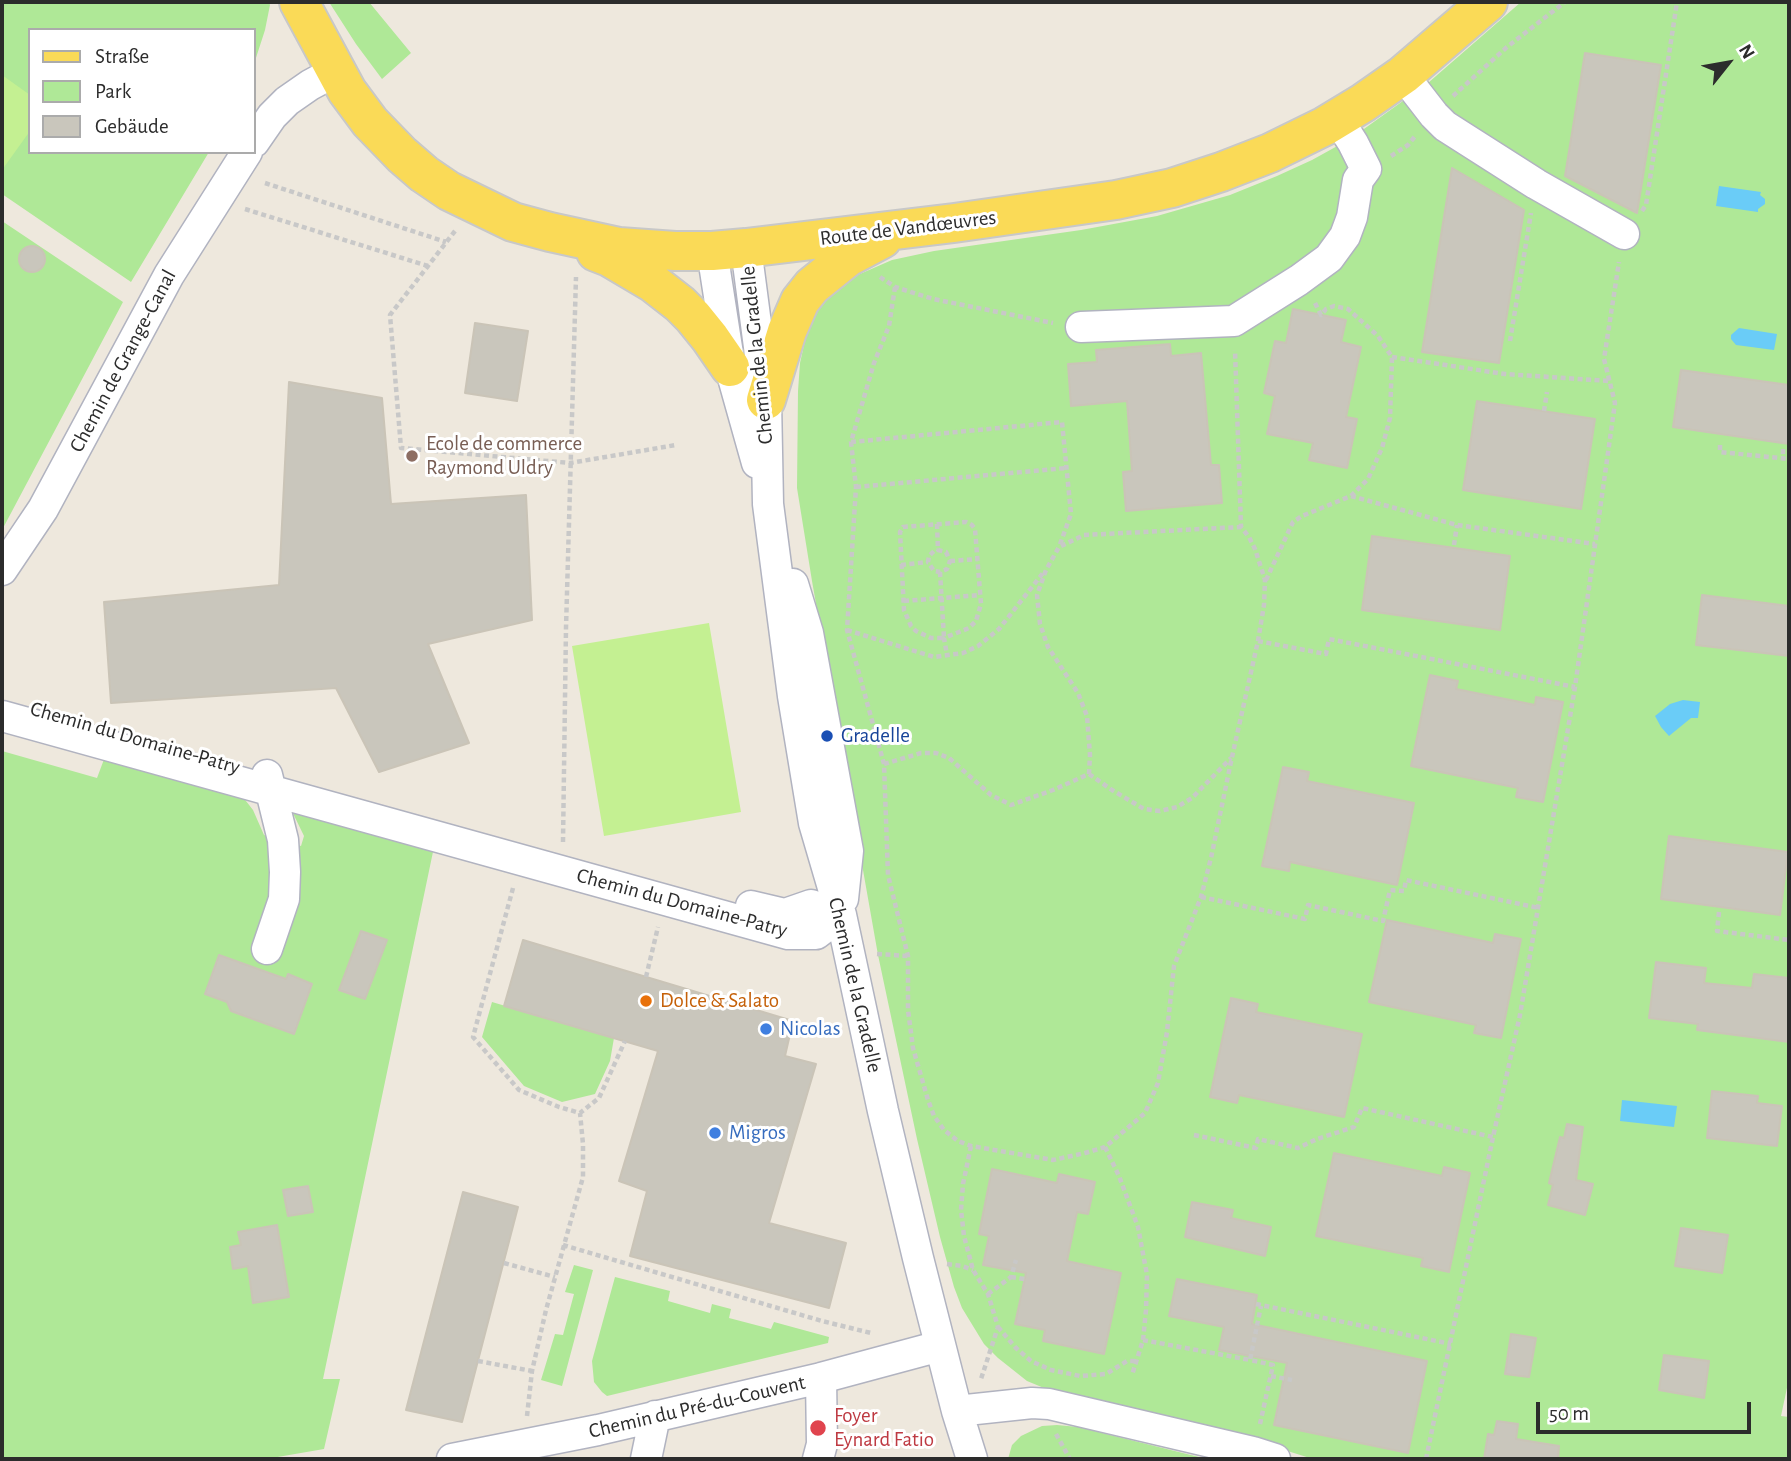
<!DOCTYPE html>
<meta charset="utf-8">
<style>
body{margin:0}
#map{position:relative;width:1791px;height:1461px;overflow:hidden;background:#eee8dd;font-family:"Alegreya Sans",sans-serif}
canvas{display:block}
.frame{position:absolute;inset:0;border:4px solid #2c2c2c;pointer-events:none}
.legend{position:absolute;left:28px;top:28px;width:228px;height:126px;box-sizing:border-box;background:#fff;border:2px solid #ababab;margin:0;padding:9px 12px;list-style:none;font-size:21px;color:#2c2c2c}
.legend li{display:flex;align-items:center;gap:14px;height:35px}
.legend b{width:35px;border:2px solid #ababab}
.north{position:absolute;left:1693px;top:28px;width:70px;height:70px;-webkit-text-stroke:5px #fff;paint-order:stroke;rotate:59deg;font-size:19px;font-weight:700;line-height:28px;text-align:center;color:#2c2c2c}
.north::after{content:'';display:block;margin:auto;width:24px;height:32px;background:#2c2c2c;clip-path:polygon(50% 0,100% 100%,50% 72%,0 100%)}
.scale{position:absolute;left:1536px;top:1402px;width:215px;height:32px;box-sizing:border-box;border:4px solid #2c2c2c;border-top:0;padding-left:9px;font-size:21px;line-height:24px;white-space:nowrap;color:#2c2c2c;-webkit-text-stroke:5px #fff;paint-order:stroke}
</style>
<div id="map">
<canvas width="1791" height="1461"></canvas>
<div class="frame"></div>
<ul class="legend">
<li><b style="height:9px;background:#fada57"></b>Straße</li>
<li><b style="height:19px;background:#afe897"></b>Park</li>
<li><b style="height:19px;background:#c9c6bc"></b>Gebäude</li>
</ul>
<div class="north">N</div>
<div class="scale">50 m</div>
</div>
<script>
const g = document.querySelector('canvas').getContext('2d');
g.lineJoin = 'round';
function fill(path, color) { g.fillStyle = color; g.fill(path, 'evenodd'); }
const poly = rows => new Path2D(rows.map(r => 'M' + r).join(''));
function strokePath(path, color, width, dash) { g.strokeStyle = color; g.lineWidth = width; g.lineCap = dash ? 'butt' : 'round'; g.setLineDash(dash || []); g.stroke(path); }
function write(font, color, halo, rows, align = 'center') {
  g.font = font + ' "Alegreya Sans",sans-serif'; g.lineWidth = 6; g.setLineDash([]); g.textBaseline = 'middle'; g.strokeStyle = halo; g.fillStyle = color; for (const [text, x, y, turn = 0] of rows) {
    g.save(); g.translate(x, y); g.rotate((+turn || 0) * Math.PI / 180); g.textAlign = isNaN(turn) ? turn : align; if (halo) g.strokeText(text, 0, 0); g.fillText(text, 0, 0); g.restore();
  }
}
fill(poly([
 [2,2,269,2,270,5,265,30,254,64,254,30,30,30,30,152,209,152,131,282,2,194],
 [329,2,369,2,411,53,382,79,356,44],
 [1521,2,1789,2,1789,1383,1788,1383,1781,1416,1789,1417,1789,1454,1787,1459,1313,1459,1278,1448,1069,1396,1044,1388,1027,1381,998,1358,984,1344,962,1308,954,1287,940,1237,917,1139,878,955,812,581,797,488,798,391,800,363,810,318,821,303,853,277,892,260,934,251,1081,230,1157,216,1230,195,1277,176,1312,160,1350,139,1428,83],
 [2,221,123,302,2,530],
 [2,751,97,778,106,754,239,792,253,810,264,835,301,846,304,836,289,805,434,847,323,1379,340,1379,324,1449,266,1459,2,1459],
 [492,1002,614,1038,610,1061,595,1094,562,1102,524,1086,482,1037],
 [574,1265,593,1270,562,1386,541,1380,555,1334,563,1335,574,1294,565,1292],
 [615,1277,670,1291,668,1301,710,1313,712,1304,731,1309,729,1318,771,1329,774,1322,829,1337,828,1343,607,1396,602,1392,594,1382,592,1361],
 [1057,1425,1078,1427,1207,1459,1008,1459,1012,1445,1021,1436,1042,1426]
]), '#afe897');
fill(poly([
 [2,75,30,95,30,131,2,170],
 [709,623,741,812,604,836,572,646]
]), '#c4f092');
fill(poly([
 [1719,186,1761,192,1760,195,1765,199,1765,204,1758,209,1758,212,1716,206],
 [1739,328,1777,334,1774,350,1736,345,1731,339,1731,335],
 [1683,700,1700,702,1698,718,1691,718,1669,736,1661,727,1655,716,1670,704],
 [1622,1100,1677,1106,1674,1127,1620,1121]
]), '#6accf7');
const building = poly([
 [1585,53,1661,65,1637,213,1565,176,1585,53],
 [1452,168,1524,210,1499,363,1422,352,1452,168],
 '19 259a13 13 0 1 1 26 0a13 13 0 1 1-26 0Z',
 [1293,309,1346,320,1341,342,1361,347,1346,417,1357,419,1347,468,1309,460,1313,443,1267,434,1275,396,1264,393,1275,341,1286,343,1293,309],
 [475,323,528,331,517,401,465,393,475,323],
 [1170,344,1171,356,1201,353,1211,465,1219,465,1222,503,1126,511,1123,472,1132,471,1127,401,1071,406,1068,364,1097,362,1096,350,1170,344],
 [1681,370,1789,385,1789,444,1673,427,1681,370],
 [289,382,382,398,391,504,526,495,532,620,428,644,469,743,379,772,336,688,111,703,104,602,279,585,289,382],
 [1477,401,1595,419,1581,509,1463,490,1477,401],
 [1372,536,1510,556,1500,630,1362,610,1372,536],
 [1702,595,1789,606,1789,656,1696,645,1702,595],
 [1430,675,1458,681,1456,689,1535,705,1536,697,1563,702,1543,802,1516,797,1518,788,1411,766,1430,675],
 [1283,767,1309,772,1307,781,1414,803,1397,885,1290,862,1289,871,1262,866,1283,767],
 [1669,836,1788,852,1780,915,1661,899,1669,836],
 [1387,920,1493,943,1495,934,1521,939,1501,1038,1474,1033,1476,1025,1369,1002,1387,920],
 [361,931,387,940,365,999,339,990,361,931],
 [523,940,793,1021,785,1056,816,1064,769,1223,846,1243,829,1308,630,1256,647,1191,619,1181,658,1051,504,1006,523,940],
 [219,955,286,979,288,974,312,984,294,1034,231,1011,227,1002,205,994,219,955],
 [1656,962,1706,968,1704,983,1752,988,1754,974,1789,978,1789,1042,1697,1030,1698,1024,1649,1018,1656,962],
 [1231,998,1258,1004,1256,1012,1362,1034,1344,1117,1239,1095,1237,1103,1210,1097,1231,998],
 [1712,1091,1758,1096,1757,1103,1782,1106,1777,1146,1707,1138,1712,1091],
 [1567,1124,1583,1127,1576,1180,1593,1184,1585,1215,1548,1205,1553,1185,1549,1183,1560,1137,1564,1138,1567,1124],
 [1334,1153,1442,1176,1444,1167,1470,1173,1449,1272,1421,1266,1423,1258,1316,1236,1334,1153],
 [992,1169,1057,1183,1059,1174,1095,1182,1088,1214,1077,1212,1067,1261,1121,1273,1104,1354,1043,1341,1045,1330,1015,1324,1026,1273,983,1265,989,1236,979,1234,992,1169],
 [308,1186,313,1212,288,1216,283,1190,308,1186],
 [463,1192,518,1207,462,1422,406,1410,463,1192],
 [1192,1202,1233,1210,1231,1218,1271,1227,1265,1256,1185,1237,1192,1202],
 [277,1225,289,1297,253,1303,248,1266,233,1269,230,1247,241,1245,238,1232,277,1225],
 [1681,1228,1728,1235,1722,1273,1675,1266,1681,1228],
 [1177,1279,1257,1295,1252,1324,1427,1361,1408,1453,1274,1425,1287,1363,1219,1350,1224,1327,1169,1316,1177,1279],
 [1511,1334,1536,1338,1529,1377,1505,1374,1511,1334],
 [1664,1355,1709,1361,1704,1398,1659,1390,1664,1355],
 [1497,1421,1518,1424,1516,1439,1559,1446,1558,1459,1484,1459,1488,1434,1494,1435,1497,1421]
]);
fill(building, '#c9c6bc');
strokePath(building, '#cac4b7', 2);
const minor = poly([
 [1403,75,1434,115,1445,126,1536,184,1624,234],
 [254,142,272,116,287,101,310,85,336,71],
 [746,248,766,400,768,504,793,696,814,823,841,915,883,1111,918,1258,957,1411,972,1459],
 [712,251,730,367,757,463],
 [1081,327,1234,321,1299,280,1329,258,1345,236,1352,217,1358,180,1366,169,1353,143,1337,118],
 [2,570,43,509,169,275,247,152],
 [793,584,808,633,848,851,843,899],
 [2,716,788,934,816,934,841,915],
 [751,906,785,914,811,905,841,915],
 [267,949,284,899,285,872,283,840,267,775],
 [957,1411,1032,1403,1049,1404,1253,1452,1275,1459],
 [452,1459,598,1430,821,1378,940,1346],
 [646,1459,655,1416],
 [818,1459,822,1444,821,1378]
]);
const major = poly([
 [299,2,347,91,370,122,402,155,424,174,449,191,513,222,550,232,619,247,675,251,712,251,746,248,954,223,1116,200,1172,188,1221,172,1270,153,1325,126,1363,103,1403,75,1488,2],
 [596,252,609,257,653,283,680,304,693,317,710,338,730,367],
 [766,400,787,331,800,301,812,286,848,257,882,239]
]);
strokePath(minor, '#b1b3c0', 33);
strokePath(major, '#c8c8c8', 42);
strokePath(poly([
 [1453,96,1507,47,1565,2],
 [1391,156,1408,145,1416,135],
 [265,183,446,242],
 [245,209,428,266],
 [1642,211,1646,205,1677,2],
 [455,231,390,315,401,448,570,463,676,445],
 [880,277,895,287,933,299,1053,323],
 [895,287,889,326,874,363,851,442,856,487,847,630,884,764,888,875,908,956,908,1010,913,1048,928,1100,934,1116,944,1130,958,1141,971,1146,1053,1160,1085,1153,1105,1147,1145,1113,1158,1083,1167,1032,1174,966,1201,897,1211,858,1232,757,1258,641,1264,605,1265,580,1255,549,1249,537,1241,527,1235,350],
 [1510,341,1531,213],
 [1392,357,1505,374,1609,381],
 [1544,411,1547,392],
 [851,442,1062,422,1071,514,1059,547],
 [1720,445,1720,452,1789,459],
 [1783,449,1783,458],
 [856,487,1066,468],
 [1351,496,1457,525,1595,544],
 [937,524,938,550,946,552,950,561,947,569,940,572,934,571,928,562,929,556,934,551,938,550],
 [1454,545,1457,525],
 [950,561,978,559],
 [901,565,928,562],
 [940,572,944,638,931,638,916,631,911,626,904,610,900,532,903,527,966,522,972,525,975,529,981,604,976,621,969,628,944,638,947,655],
 [1266,580,1293,522,1302,516,1351,496,1368,479,1382,448,1390,418,1392,357,1378,336,1348,309,1334,306,1326,309,1321,315,1315,303],
 [904,601,980,595],
 [847,630,934,657,963,653,978,646,999,629,1043,573],
 [1258,641,1326,654,1329,639,1575,687],
 [884,764,921,753,936,753,949,758,991,795,1011,805,1053,790,1089,774],
 [1089,774,1090,755,1087,716,1078,693,1048,647,1040,624,1037,595,1046,570,1059,547,1084,535,1241,527],
 [1089,774,1112,790,1144,809,1160,811,1177,807,1192,798,1231,758],
 [563,842,566,628,576,277],
 [513,888,473,1037,519,1090,559,1107,580,1113,599,1098,625,1041],
 [1201,897,1305,919,1308,905,1383,921,1390,890,1404,891,1406,880,1539,908],
 [1719,912,1717,931,1789,940],
 [877,954,908,956],
 [646,977,658,927],
 [1194,1135,1256,1148,1258,1139,1298,1148,1317,1139,1354,1127,1362,1108,1493,1137],
 [971,1146,963,1184,961,1210,964,1236,973,1270,988,1294,998,1327,981,1379],
 [1105,1147,1119,1176,1138,1227,1147,1275,1146,1310,1143,1340,1132,1375],
 [563,1245,822,1321,871,1333],
 [504,1263,555,1277],
 [947,1264,962,1266,973,1270],
 [1011,1277,1025,1279],
 [988,1294,1011,1277,1016,1260],
 [1256,1304,1451,1344],
 [998,1327,1016,1348,1031,1361,1051,1370,1080,1376,1106,1374,1127,1361,1137,1361],
 [1143,1340,1250,1360],
 [478,1361,532,1371],
 [1271,1376,1292,1380],
 [527,1416,532,1371,546,1310,583,1177,583,1144,580,1113],
 [1260,1424,1273,1365,1250,1360,1261,1306],
 [1056,1434,1070,1459],
 [1426,1459,1493,1137,1520,1015,1575,687,1615,403,1604,359,1619,262]
]), '#c8c8c8', 4.5, [5, 3.5]);
strokePath(minor, '#fff', 30);
strokePath(major, '#fada57', 38);
for (const [x, y, r, color] of [
 [412,456,7,"#8d6e63"],
 [827,736,7,"#1a4fb4"],
 [646,1001,7,"#e8710a"],
 [766,1029,7,"#3f7fe0"],
 [715,1133,7,"#3f7fe0"],
 [818,1428,9,"#e0444e"]
]) { const dot = new Path2D(); dot.arc(x, y, r, 0, 2 * Math.PI); g.fillStyle = color; g.fill(dot); strokePath(dot, '#fff', 2.5); }
write('21px', '#2c2c2c', '#fff', [
 ["Route de Vandœuvres",908,228,-7],
 ["Chemin de la Gradelle",757,355,-96],
 ["Chemin de Grange-Canal",123,361,-62],
 ["Chemin du Domaine-Patry",135,738,16],
 ["Chemin du Domaine-Patry",682,903,15],
 ["Chemin de la Gradelle",855,985,77],
 ["Chemin du Pré-du-Couvent",697,1407,-13]
]);
write('21px', '#785e54', '#fff', [
 ["Ecole de commerce",426,444],
 ["Raymond Uldry",426,468]
], 'left');
write('21px', '#164399', '#fff', [
 ["Gradelle",841,736]
], 'left');
write('21px', '#c56008', '#fff', [
 ["Dolce & Salato",660,1001]
], 'left');
write('21px', '#366cbe', '#fff', [
 ["Nicolas",780,1029],
 ["Migros",729,1133]
], 'left');
write('21px', '#be3a42', '#fff', [
 ["Foyer",834,1416],
 ["Eynard Fatio",834,1440]
], 'left');
</script>
